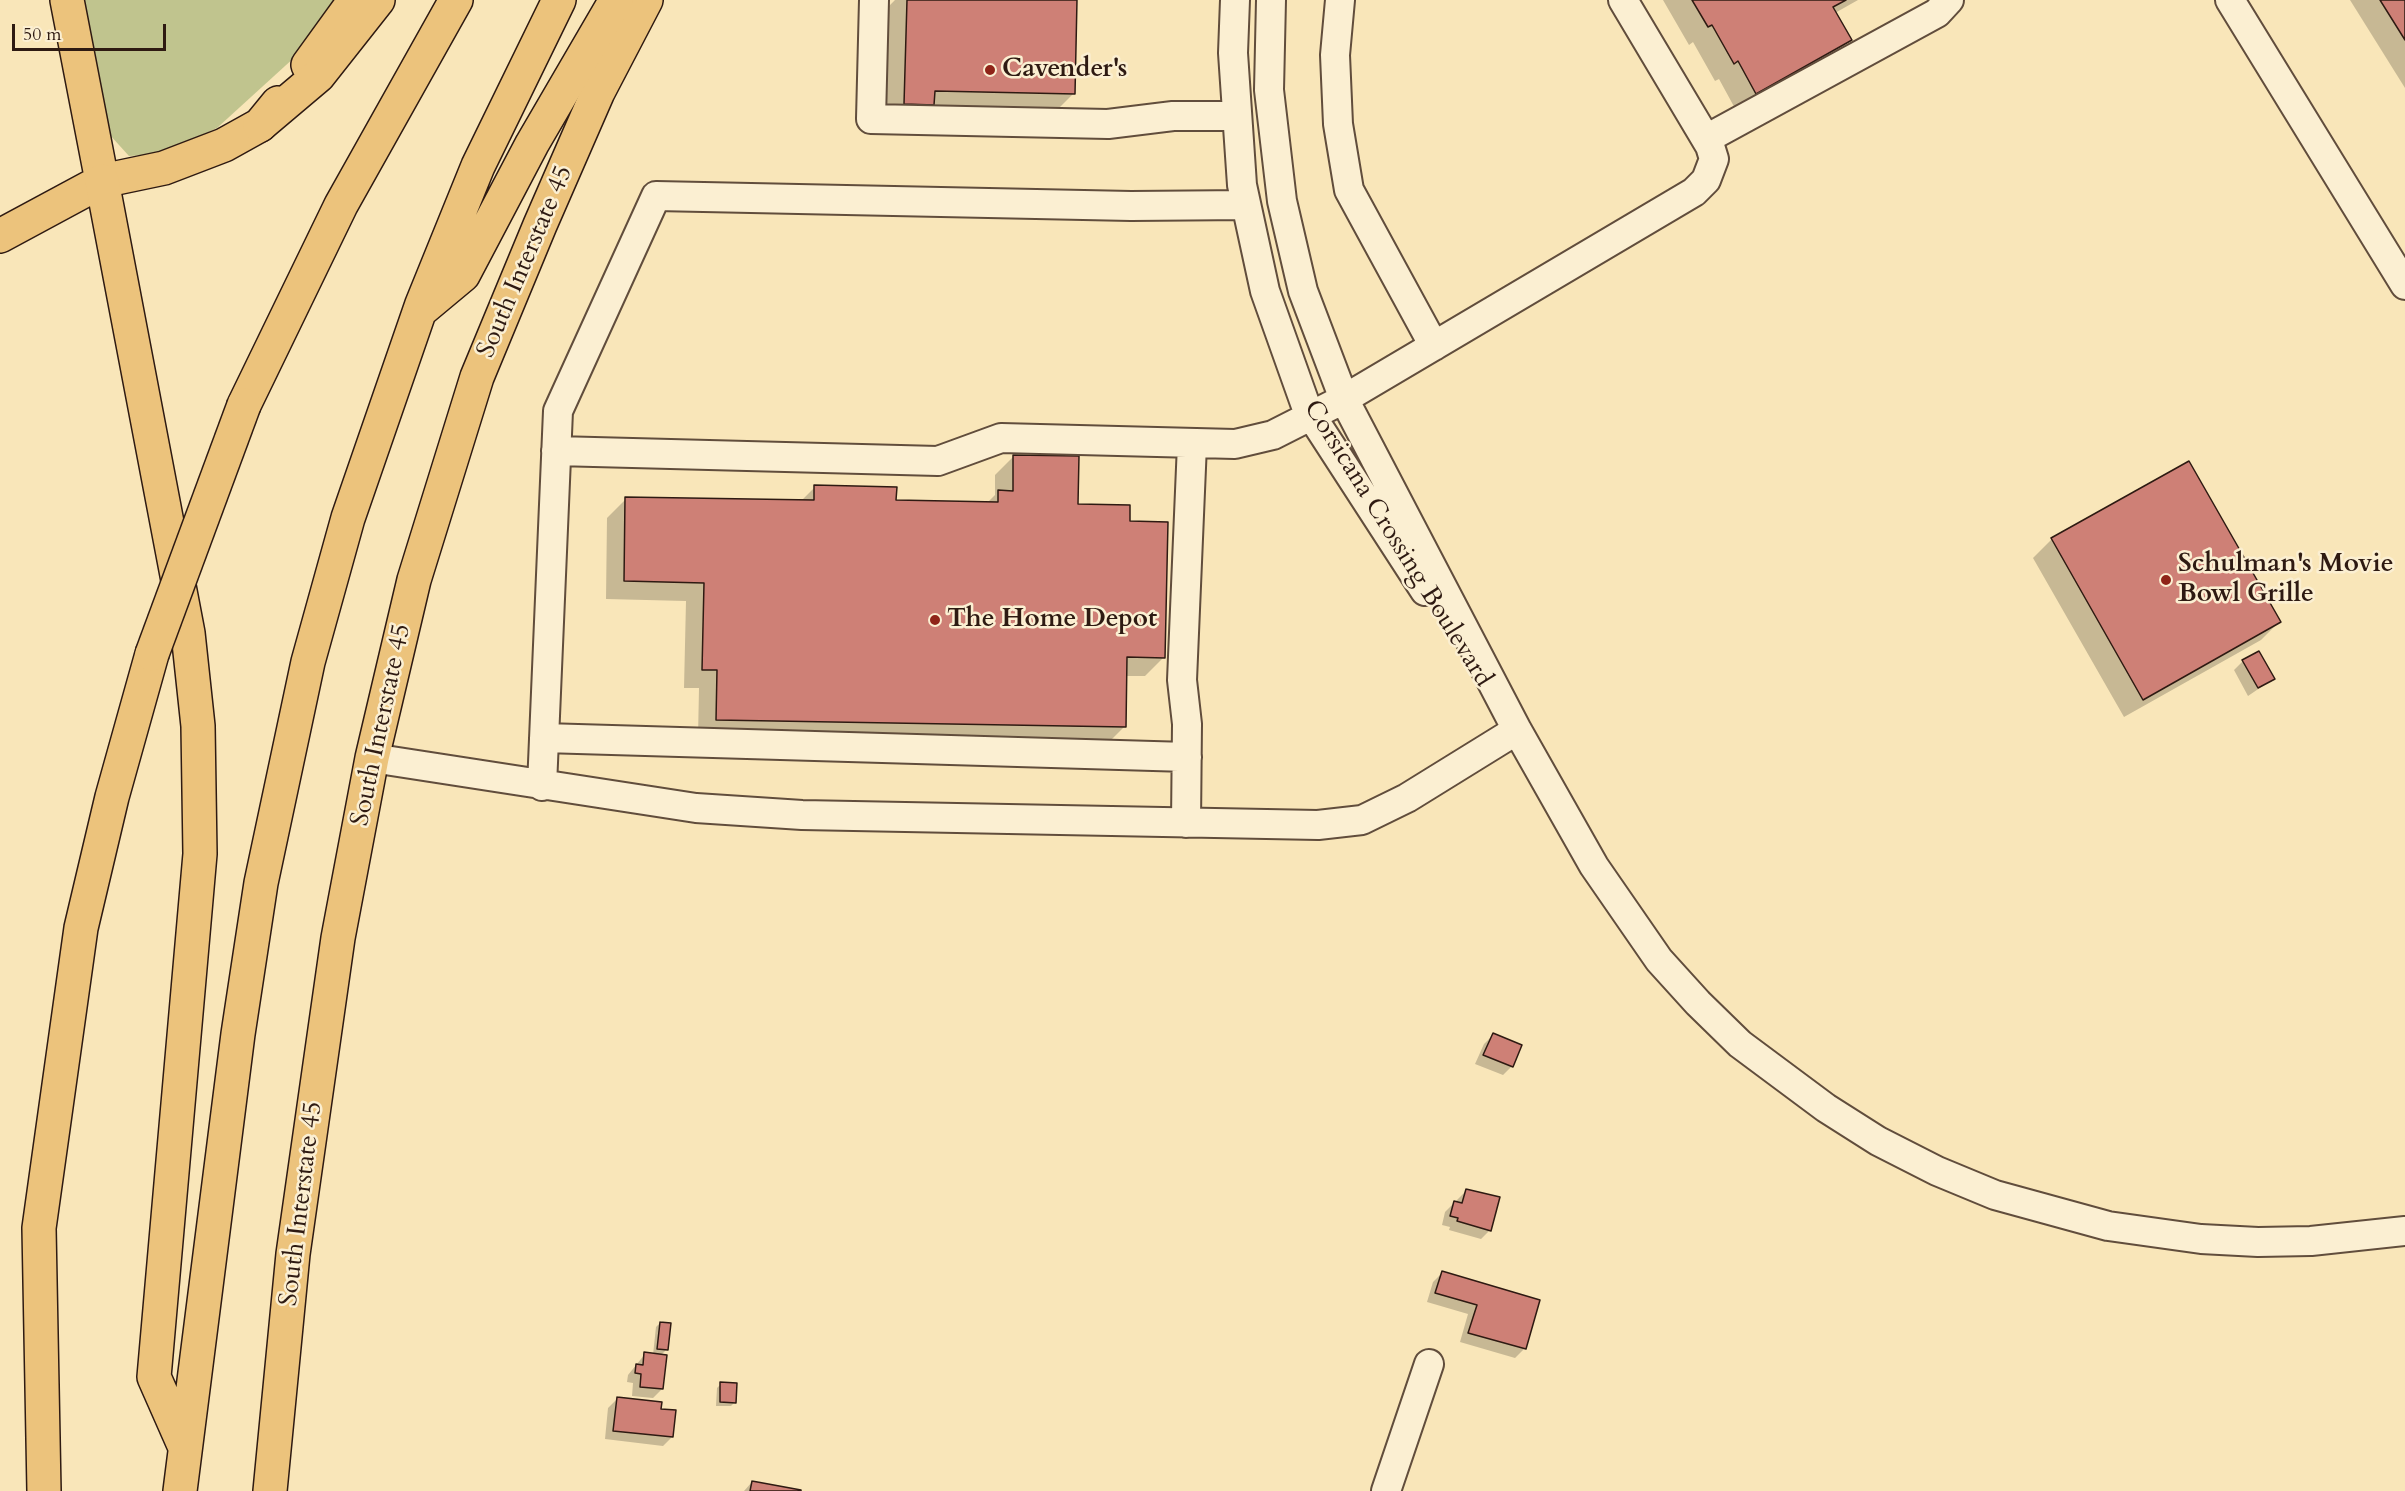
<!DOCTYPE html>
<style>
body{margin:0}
#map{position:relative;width:2405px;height:1491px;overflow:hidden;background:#f9e6b9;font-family:Cardo,serif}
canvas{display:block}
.scale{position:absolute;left:12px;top:24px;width:154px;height:27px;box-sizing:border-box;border:3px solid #2e1a12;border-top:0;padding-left:8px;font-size:18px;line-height:21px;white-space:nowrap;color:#2e1a12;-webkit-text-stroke:4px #fbefd2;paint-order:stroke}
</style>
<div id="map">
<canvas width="2405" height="1491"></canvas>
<div class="scale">50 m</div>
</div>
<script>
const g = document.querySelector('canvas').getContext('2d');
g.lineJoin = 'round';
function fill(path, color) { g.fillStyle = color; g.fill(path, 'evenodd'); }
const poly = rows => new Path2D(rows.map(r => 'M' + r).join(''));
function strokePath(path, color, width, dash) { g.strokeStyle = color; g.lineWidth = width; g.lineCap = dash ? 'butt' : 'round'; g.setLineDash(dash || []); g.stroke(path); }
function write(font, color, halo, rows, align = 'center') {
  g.font = font + ' Cardo,serif'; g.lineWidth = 5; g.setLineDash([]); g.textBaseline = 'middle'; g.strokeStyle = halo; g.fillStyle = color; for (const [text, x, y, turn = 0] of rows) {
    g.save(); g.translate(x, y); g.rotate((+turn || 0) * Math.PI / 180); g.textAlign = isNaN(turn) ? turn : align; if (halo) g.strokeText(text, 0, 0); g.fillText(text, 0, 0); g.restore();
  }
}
fill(poly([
 [84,0,336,0,296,56,217,128,160,154,129,156,109,134]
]), '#c0c48e');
fill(poly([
 [895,0,1076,0,1073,94,1055,112,886,122,889,6],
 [1663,0,1858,0,1835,13,1850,40,1831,59,1737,112,1719,79,1715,81,1693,42,1689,45],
 [2350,0,2405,0,2405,88],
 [1014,456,1076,505,1129,523,1164,657,1145,676,1125,676,1125,726,1106,745,698,738,699,688,684,688,686,601,606,599,607,518,626,499,800,502,815,487,895,502,987,503,995,495,995,475],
 [2052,539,2279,622,2261,640,2124,717,2033,558],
 [2243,661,2273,679,2248,696,2234,670],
 [1493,1035,1512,1066,1503,1075,1475,1064,1484,1044],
 [1467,1190,1490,1230,1481,1239,1449,1230,1450,1227,1442,1225,1445,1212],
 [1442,1273,1524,1349,1515,1358,1460,1342,1468,1314,1427,1302,1433,1282],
 [660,1323,666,1350,660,1356,662,1389,653,1398,632,1396,633,1383,627,1382,628,1375,645,1354,653,1355,656,1327],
 [721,1384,735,1402,731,1406,716,1406,717,1388],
 [617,1399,659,1410,672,1437,663,1446,605,1439,608,1408],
 [752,1482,797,1491,744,1491]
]), '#0003');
const building = poly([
 [907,0,1077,0,1075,94,935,91,934,105,904,104,907,0],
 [1692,0,1846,0,1833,7,1852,40,1756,94,1738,61,1734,64,1712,25,1708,27,1692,0],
 [2380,0,2405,0,2405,40,2380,0],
 [1013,455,1079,456,1078,504,1130,505,1130,521,1168,522,1165,658,1127,657,1126,727,716,720,717,670,702,670,704,583,624,581,625,497,814,500,814,485,897,487,896,500,998,502,998,490,1013,491,1013,455],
 [2189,461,2281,622,2143,700,2051,538,2189,461],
 [2259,651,2275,679,2258,688,2242,660,2259,651],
 [1493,1033,1522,1045,1513,1067,1483,1055,1493,1033],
 [1466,1189,1500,1197,1491,1231,1457,1221,1458,1218,1450,1216,1454,1201,1462,1203,1466,1189],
 [1442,1271,1540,1300,1526,1349,1468,1333,1477,1305,1435,1293,1442,1271],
 [660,1322,671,1323,668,1350,657,1349,660,1322],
 [644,1352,667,1355,663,1389,640,1387,641,1374,635,1373,636,1364,643,1365,644,1352],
 [720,1382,737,1383,736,1403,720,1402,720,1382],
 [617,1397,662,1402,661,1409,676,1410,673,1437,613,1431,617,1397],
 [752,1481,801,1490,801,1491,750,1491,752,1481]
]);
fill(building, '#ce8076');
strokePath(building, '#2e1a12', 1.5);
const minor = poly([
 [874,0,871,119,1108,124,1173,116,1236,116],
 [1235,0,1233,53,1242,185,1265,291,1307,409,1425,591],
 [1271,0,1269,90,1282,201,1303,291,1344,399,1517,730,1594,866,1659,960,1698,1003,1740,1044,1826,1108,1878,1141,1937,1171,1995,1195,2108,1226,2201,1239,2258,1242,2311,1241,2405,1231],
 [1340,0,1335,55,1338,124,1349,190,1434,346],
 [2230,0,2405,285],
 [1706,139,1937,13,1949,0],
 [556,451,938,461,1001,438,1235,444,1273,435,1344,399,1694,192,1706,180,1714,159,1710,146,1623,0],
 [544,738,1187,757],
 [372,758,696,808,802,815,1318,825,1362,820,1407,798,1517,730],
 [542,786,558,411,656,196,1131,206,1246,205],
 [1186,823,1187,724,1182,680,1192,444],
 [1386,1491,1429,1364]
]);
const major = poly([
 [67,0,102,181],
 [308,65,355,0],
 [0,236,102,181,164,168,224,145,260,125,278,103],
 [270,1491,293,1254,338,938,372,758,414,580,477,377,540,225,598,92,646,0]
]);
const highway = poly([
 [260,125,318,76,378,0],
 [102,181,188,633,198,726,200,854,154,1377,184,1445],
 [421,310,463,275,532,144,616,0],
 [244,405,341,205,456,0],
 [44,1491,39,1228,81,928,112,797,152,654],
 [180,1491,238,1034,261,883,308,662,348,518,422,304,478,166,559,0]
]);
strokePath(minor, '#614d3c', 32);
strokePath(major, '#2e1a12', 36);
strokePath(highway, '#2e1a12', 36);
strokePath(minor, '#fbefd2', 28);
strokePath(major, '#ecc37c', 33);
strokePath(highway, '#ecc37c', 33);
const highwayBridge = poly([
 [152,654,244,405]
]);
strokePath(highwayBridge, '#2e1a12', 36, []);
strokePath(highwayBridge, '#ecc37c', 33);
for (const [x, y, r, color] of [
 [990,70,6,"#8f2418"],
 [2166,580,6,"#8f2418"],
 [935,620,6,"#8f2418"]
]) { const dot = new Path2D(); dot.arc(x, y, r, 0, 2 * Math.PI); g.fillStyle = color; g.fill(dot); strokePath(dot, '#fbefd2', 2); }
write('bold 26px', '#2e1a12', '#fbefd2', [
 ["Cavender's",1002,70],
 ["Schulman's Movie",2178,565],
 ["Bowl Grille",2178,595],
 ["The Home Depot",947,620]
], 'left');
write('26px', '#2e1a12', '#fbefd2', [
 ["South Interstate 45",526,262,-67],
 ["Corsicana Crossing Boulevard",1397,544,58],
 ["South Interstate 45",382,725,-78],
 ["South Interstate 45",302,1204,-83]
]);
</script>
